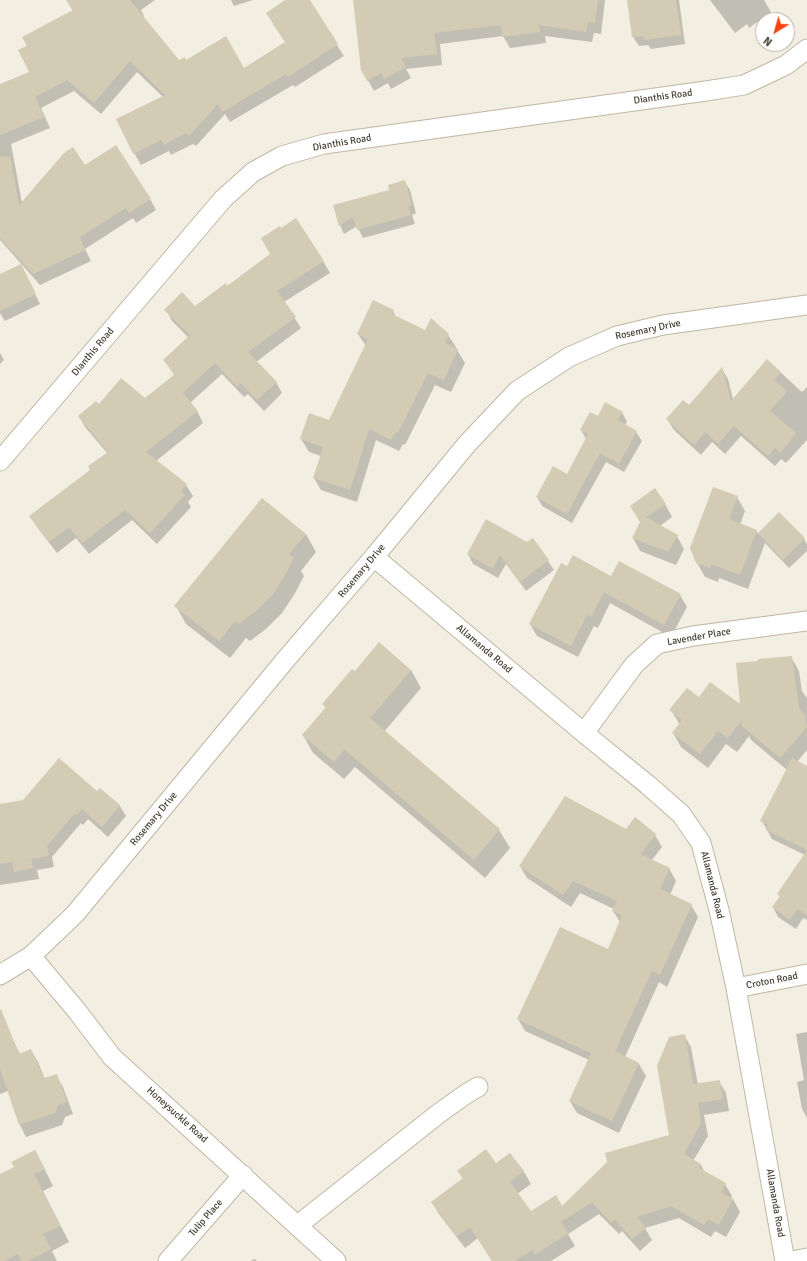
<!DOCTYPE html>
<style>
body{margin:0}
#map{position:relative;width:807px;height:1261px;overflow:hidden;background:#f2eee1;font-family:Signika,sans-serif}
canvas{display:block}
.north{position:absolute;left:755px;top:12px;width:40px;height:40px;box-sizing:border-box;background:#fff;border:1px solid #b4b2ad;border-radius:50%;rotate:217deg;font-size:11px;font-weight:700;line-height:16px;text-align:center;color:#443e31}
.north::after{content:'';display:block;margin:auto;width:14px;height:18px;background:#ff400b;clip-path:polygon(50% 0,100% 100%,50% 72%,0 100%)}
</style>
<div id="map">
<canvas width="807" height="1261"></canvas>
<div class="north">N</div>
</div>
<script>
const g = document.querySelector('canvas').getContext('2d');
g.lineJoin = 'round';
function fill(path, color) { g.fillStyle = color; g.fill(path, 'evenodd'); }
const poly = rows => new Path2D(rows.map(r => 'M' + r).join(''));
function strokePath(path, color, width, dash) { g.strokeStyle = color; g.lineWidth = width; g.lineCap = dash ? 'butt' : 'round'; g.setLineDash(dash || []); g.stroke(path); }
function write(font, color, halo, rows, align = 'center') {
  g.font = font + ' Signika,sans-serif'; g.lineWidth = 3.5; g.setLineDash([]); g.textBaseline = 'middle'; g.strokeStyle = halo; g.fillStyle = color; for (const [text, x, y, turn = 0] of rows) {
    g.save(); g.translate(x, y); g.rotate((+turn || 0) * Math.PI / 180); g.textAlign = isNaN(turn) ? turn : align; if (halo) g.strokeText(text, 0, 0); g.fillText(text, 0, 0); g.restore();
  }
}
fill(poly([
 [69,0,155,0,141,10,144,16,143,17,179,62,186,61,244,70,286,43,273,24,289,0,308,0,344,56,295,87,293,85,230,122,225,114,196,146,193,144,171,155,169,151,141,165,134,153,163,97,137,72,101,114,74,91,41,108,50,128,11,144,22,203,150,199,156,210,136,223,133,218,85,249,91,261,40,285,0,240,0,85,31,72,28,46,73,11,67,1],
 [231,0,253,0,234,6],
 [354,0,605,0,601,34,594,33,592,42,545,36,546,43,510,48,503,36,440,44,442,65,406,69,411,78,391,89,388,83,374,91,362,70],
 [628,0,679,0,685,44,651,49,648,45,639,46,633,37],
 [710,0,764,0,771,12,749,28,747,24,735,33],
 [405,182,410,190,416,213,412,215,415,224,363,238,357,226,344,234,340,225,390,190],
 [323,261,330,273,284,302,301,328,256,362,276,382,282,393,264,411,248,394,244,397,222,374,190,403,197,411,203,423,156,461,186,485,193,496,188,502,191,507,157,544,132,520,89,554,76,538,57,553,37,527,30,516,91,470,108,454,85,427,79,416,99,405,145,400,175,376,164,360,189,338,172,321,166,310,195,307,227,287],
 [21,265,40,304,5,321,0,313,0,276],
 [393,311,396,317,426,331,448,335,456,347,455,349,457,350,465,363,451,392,435,385,405,445,403,444,399,451,376,440,357,502,321,490,314,478,321,456,309,452,301,439,329,421,366,346,358,334],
 [0,353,4,360,0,364],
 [767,360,802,392,807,387,807,440,786,463,781,459,775,466,741,436,725,454,712,442,701,455,674,430,667,419,689,406,722,369,728,379,733,399],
 [622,412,627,422,625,425,636,432,642,441,624,472,606,462,572,523,542,506,537,497,567,475,586,439,581,430,598,418],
 [737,497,745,511,740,525,756,530,758,534,779,514,804,539,807,544,807,551,789,568,765,543,748,589,719,578,718,582,705,577,697,563],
 [665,504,672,517,660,526,677,536,684,549,676,565,640,551,633,538,641,523,638,519],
 [306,534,316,552,301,571,304,576,294,595,282,613,266,629,250,641,246,638,230,658,186,624,176,606],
 [533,539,554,570,526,591,506,564,498,578,473,564,468,554,527,543],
 [567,567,612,577,680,595,687,607,671,637,610,603,598,628,594,626,578,657,537,636,530,624],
 [791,657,799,671,802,691,807,698,807,750,797,762,807,767,807,920,803,918,796,929,778,917,773,907,780,897,778,894,805,855,772,839,762,821,787,770,751,740,749,736,737,752,726,744,708,768,681,747,673,733,680,725,671,710,699,698,741,706],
 [411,670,421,688,384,732,499,830,510,848,485,878,355,767,344,779,313,753,303,735,326,708,323,704,355,672],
 [100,789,120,806,126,816,108,837,88,819,83,825,81,823,52,857,54,867,37,870,39,879,0,885,0,805,97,792],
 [626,830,655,835,662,847,652,860,669,868,676,881,670,895,691,905,698,917,667,987,659,982,625,1057,639,1064,646,1076,619,1133,577,1113,570,1101,589,1060,525,1031,518,1019,608,950,620,922,613,911,614,909,580,893,571,907,527,878,520,866],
 [807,1032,807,1118,802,1109,797,1082,804,1080,796,1034],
 [684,1035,691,1047,698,1085,719,1081,726,1093,729,1111,704,1115,708,1136,693,1161,701,1165,705,1173,725,1184,732,1196,731,1198,733,1199,740,1212,726,1237,715,1231,711,1237,679,1218,645,1228,652,1240,640,1251,622,1231,619,1234,599,1214,568,1234,575,1246,551,1261,492,1261,478,1238,465,1248,439,1214,432,1202,463,1179,459,1171,496,1164,510,1154,524,1172,531,1184,517,1194,531,1212,562,1207,670,1136],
 [12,1038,20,1054,31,1050,38,1062,45,1079,56,1075,63,1087,73,1114,65,1117,62,1125,26,1137,20,1125,8,1091,0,1094,0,1043],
 [44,1168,53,1186,43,1191,69,1242,52,1251,57,1261,0,1261,0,1176],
 [255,1259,257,1261,250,1261]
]), '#0003');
fill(poly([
 [66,0,130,0,179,60,185,57,186,60,226,36,244,68,285,42,266,13,285,0,310,0,338,44,288,77,286,74,222,112,218,104,189,136,186,133,164,145,161,140,133,154,116,119,165,95,130,61,94,103,67,80,35,97,44,117,0,135,0,84,29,72,18,50,27,46,22,37,73,10],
 [353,0,598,0,595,23,588,22,586,32,539,25,540,32,502,37,501,25,434,33,437,54,401,58,406,67,384,79,381,73,367,81,361,70],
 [627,0,676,0,681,35,644,40,644,36,632,37],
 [116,145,151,199,129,213,126,208,80,237,85,250,33,274,0,238,0,157,10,156,19,205,64,153,73,147,85,165],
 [405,180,412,205,408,206,411,215,357,230,353,217,339,226,333,205,389,190,388,185],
 [296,218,324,261,277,291,296,317,248,352,277,382,257,400,241,383,237,387,215,363,183,393,198,411,146,452,187,484,181,492,185,495,150,533,125,510,82,543,69,527,49,542,29,516,90,470,88,466,108,452,78,416,96,401,99,404,121,378,145,398,175,374,163,360,190,335,164,310,182,292,195,306,226,283,227,286,270,254,261,238,280,226,281,228],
 [21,264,36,294,0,311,0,274],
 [373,300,394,310,392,314,425,330,431,318,449,334,445,343,458,349,444,380,428,373,398,433,396,432,391,440,369,429,350,490,313,478,323,447,300,439,309,413,329,420,368,339,357,334],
 [767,359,781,372,774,380,787,391,770,411,796,433,780,453,775,448,768,456,734,426,718,444,705,432,694,445,666,419,683,400,689,405,722,367,731,401],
 [605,402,623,412,618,420,637,431,619,464,600,453,567,514,536,497,553,466,567,474,588,434,580,430,590,412,598,416],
 [713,487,738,496,729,519,757,530,740,575,711,564,710,568,696,563,690,548],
 [655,488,666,504,646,517,678,535,668,552,632,538,640,522,630,506],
 [262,498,306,534,289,554,294,558,284,577,272,595,256,611,239,624,235,621,219,641,174,606],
 [779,512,805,538,783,560,758,533],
 [486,519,527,542,533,538,549,560,520,582,500,555,493,569,467,554],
 [573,555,611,576,619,561,681,594,664,625,604,592,591,617,587,615,571,646,529,624,561,563,567,566],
 [379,642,411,670,370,718,500,829,474,860,344,749,334,762,302,735,326,707,322,704,352,669,355,671],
 [792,656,799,708,805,716,807,727,780,758,742,726,741,721,728,738,718,731,700,754,672,733,682,720,669,710,687,688,699,697,710,682,740,704,736,663,758,661,758,659],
 [59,758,97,791,100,788,120,805,102,827,82,809,76,815,75,813,47,846,49,856,31,859,33,868,14,872,12,862,0,864,0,804,23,800],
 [792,758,807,766,807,850,766,830,768,825,760,821],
 [565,796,626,829,635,817,656,834,640,854,670,868,660,889,692,904,660,975,652,971,615,1051,639,1063,612,1121,569,1101,591,1053,517,1019,560,927,608,949,622,915,612,911,617,901,573,881,563,895,519,866],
 [807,850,807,915,798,909,790,920,772,907,780,896,777,894],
 [1,1009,19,1054,31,1049,44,1078,57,1074,67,1102,58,1105,55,1113,19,1125,0,1069,0,1010],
 [685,1034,693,1084,720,1080,723,1099,698,1103,701,1123,684,1154,701,1164,699,1168,726,1183,721,1192,733,1199,719,1225,708,1219,704,1225,671,1206,637,1217,646,1228,632,1239,615,1219,611,1223,592,1202,561,1222,568,1233,535,1255,532,1250,515,1261,492,1261,470,1227,457,1236,431,1202,463,1178,457,1171,486,1149,496,1163,510,1153,524,1171,510,1182,531,1211,556,1195,562,1206,607,1162,605,1153,669,1135,657,1066,669,1037],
 [35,1150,45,1169,34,1174,60,1226,43,1234,51,1249,27,1261,22,1261,18,1254,4,1261,0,1261,0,1174,14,1167,11,1162]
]), '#d4cbb5');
const minor = poly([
 [0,461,223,199,253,172,282,156,324,144,706,91,744,85,786,65,807,49],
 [374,557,584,733,648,785,681,814,701,843,719,910,736,988,785,1261],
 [584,733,634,665,657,644,693,636,807,621],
 [31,956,77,1011,112,1057,336,1261],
 [0,975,31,956,75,914,287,658,374,557,467,444,517,391,569,357,617,336,663,325,807,305],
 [736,988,807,974],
 [298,1225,438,1114,466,1094,478,1087],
 [168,1261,243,1175],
 [792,1261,807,1258]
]);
strokePath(minor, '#beb7a3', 21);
strokePath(minor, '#fff', 19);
write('10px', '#443e31', '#fff', [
 ["Dianthis Road",663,97,-8],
 ["Dianthis Road",342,143,-10],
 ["Rosemary Drive",648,330,-12],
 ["Dianthis Road",93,352,-50],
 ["Rosemary Drive",362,571,-50],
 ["Lavender Place",699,637,-10],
 ["Allamanda Road",484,649,40],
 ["Rosemary Drive",154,819,-50],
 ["Allamanda Road",712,885,76],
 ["Croton Road",772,981,-11],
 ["Honeysuckle Road",177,1115,42],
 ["Allamanda Road",775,1203,80],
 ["Tulip Place",206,1218,-49]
]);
</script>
